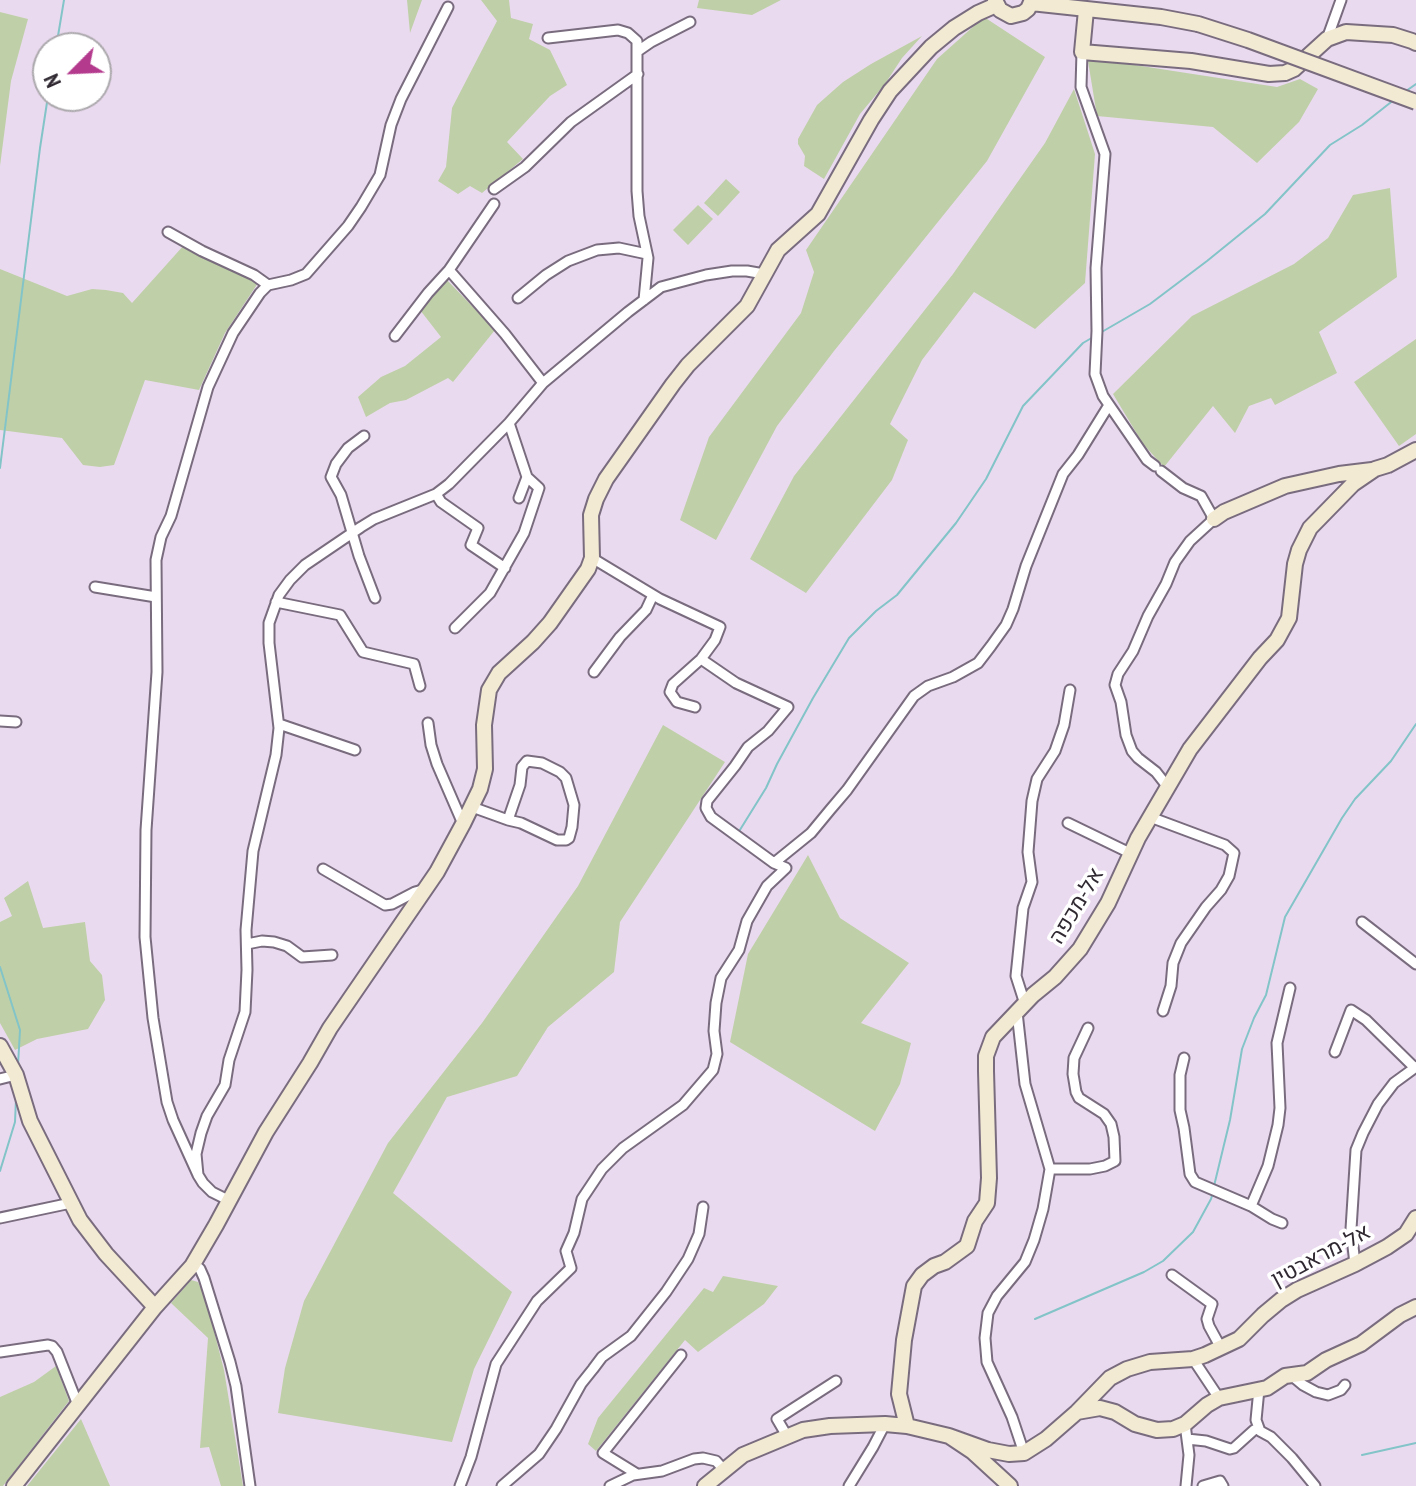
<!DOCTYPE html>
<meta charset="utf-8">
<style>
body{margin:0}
#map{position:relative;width:1416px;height:1486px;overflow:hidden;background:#eadaef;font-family:"PT Sans Narrow",sans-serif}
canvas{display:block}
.north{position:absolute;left:32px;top:32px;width:80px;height:80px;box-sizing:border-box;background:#fff;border:2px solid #aca9ad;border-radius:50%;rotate:246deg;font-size:22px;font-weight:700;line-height:32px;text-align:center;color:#302932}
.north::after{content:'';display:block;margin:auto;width:28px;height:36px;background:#b43a8e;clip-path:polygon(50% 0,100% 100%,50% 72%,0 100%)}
</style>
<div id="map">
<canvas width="1416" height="1486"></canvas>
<div class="north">N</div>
</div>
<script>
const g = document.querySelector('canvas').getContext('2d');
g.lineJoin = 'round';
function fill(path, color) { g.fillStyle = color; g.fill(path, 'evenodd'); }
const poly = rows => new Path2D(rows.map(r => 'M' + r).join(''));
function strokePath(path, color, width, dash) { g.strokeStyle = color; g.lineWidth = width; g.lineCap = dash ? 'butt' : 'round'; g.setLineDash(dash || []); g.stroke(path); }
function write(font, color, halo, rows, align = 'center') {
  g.font = font + ' "PT Sans Narrow",Heebo,sans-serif'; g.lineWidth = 7; g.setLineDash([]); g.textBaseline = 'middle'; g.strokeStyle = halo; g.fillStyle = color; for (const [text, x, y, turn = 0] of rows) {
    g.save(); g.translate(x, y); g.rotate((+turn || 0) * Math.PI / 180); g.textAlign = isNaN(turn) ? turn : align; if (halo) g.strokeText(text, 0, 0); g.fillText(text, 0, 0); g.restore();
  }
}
fill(poly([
 [407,0,422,0,410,33],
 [481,0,509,0,511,18,533,24,529,39,550,50,567,85,550,96,507,142,523,159,482,193,470,186,458,194,438,181,446,167,452,108,497,21],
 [699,0,781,0,752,15,697,8],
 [0,12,28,19,11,81,0,166],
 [984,17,1045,57,987,161,834,351,777,426,716,540,680,520,709,437,801,313,814,272,806,250,937,59],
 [922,36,902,58,885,84,860,114,824,179,804,166,805,156,798,144,798,139,817,105,843,82,871,64],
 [1096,59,1277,87,1300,79,1318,89,1299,122,1257,163,1213,127,1097,116,1088,61],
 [1074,89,1095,154,1085,283,1035,329,974,292,922,360,890,424,908,440,892,480,806,593,750,559,794,476,953,274,1045,143],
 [726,179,740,192,718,216,704,203],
 [1390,188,1397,277,1319,332,1337,373,1275,405,1271,398,1249,406,1235,433,1213,406,1164,467,1143,444,1113,394,1192,316,1294,264,1328,238,1353,195],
 [698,205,713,219,688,245,673,230],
 [184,245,258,283,225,333,199,390,145,380,114,465,100,467,83,465,62,438,0,430,0,269,67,296,92,289,106,290,123,293,132,303],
 [447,280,495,330,453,382,448,378,406,400,390,403,366,417,358,397,381,377,405,366,441,337,420,310],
 [1416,339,1416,434,1399,446,1354,382],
 [663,725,725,762,620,922,614,972,548,1027,517,1076,447,1097,393,1193,512,1292,474,1369,452,1442,278,1413,285,1368,304,1301,388,1143,482,1023,578,886],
 [808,855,840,918,909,963,861,1023,911,1043,900,1084,875,1131,730,1042,748,954],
 [28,881,43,928,85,922,90,961,102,975,105,1000,88,1029,37,1039,15,1050,0,1023,0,922,12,916,4,898],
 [723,1276,778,1286,764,1304,698,1352,685,1340,596,1451,588,1444,598,1418,704,1288,713,1292],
 [191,1280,198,1282,206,1300,224,1370,243,1486,221,1486,209,1447,200,1448,208,1338,171,1303],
 [56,1366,69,1401,3,1486,0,1486,0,1397,34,1382],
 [81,1419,110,1486,27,1486]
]), '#bfd0a8');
strokePath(poly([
 [56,48,64,0],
 [1406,91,1416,84],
 [1100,333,1150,304,1207,261,1265,214,1330,145,1362,125,1395,99],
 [0,468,40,148,48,96],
 [738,833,766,788,777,764,813,698,849,638,876,611,897,595,956,523,986,479,1023,406,1083,343,1095,336],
 [0,967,20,1030,18,1065],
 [0,1171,15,1122,16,1099],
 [1214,1186,1230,1120,1242,1049,1254,1018,1266,995,1285,917,1342,818,1355,799,1391,761,1416,724],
 [1035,1319,1144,1272,1163,1261,1193,1232,1211,1199,1213,1192],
 [1362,1455,1416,1443]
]), '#82c4c8', 2);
const street = poly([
 [548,38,618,30,628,33,637,41,637,191,639,216,648,258,644,300],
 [1327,39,1341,0],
 [638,51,651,42,690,22],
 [1082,52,1081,87,1105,154,1096,268,1097,331,1095,374,1103,396,1147,460,1155,466],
 [494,189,525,167,571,122,638,74],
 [168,232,202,251,254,275,268,285],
 [449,270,494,204],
 [518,298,546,275,568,261,597,250,619,248,647,254],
 [395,336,428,293,449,270,505,334,543,383],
 [509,423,527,477,519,498],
 [364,436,348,448,336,464,331,477,341,495,359,556,375,598],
 [1161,471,1183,488,1201,496,1214,519,1190,541,1175,562,1166,584,1148,616,1133,651,1118,674,1115,685,1121,702,1126,735,1132,751,1138,758,1156,772,1167,786],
 [436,494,441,502,478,528,471,545,505,568],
 [592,558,660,599,720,627,715,640,701,659,673,684,670,692,677,702,695,707],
 [95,587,156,597],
 [276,602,340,615,363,652,414,664,420,686],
 [455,628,490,593,524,533,539,488,527,477],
 [701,659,736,683,788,707,768,731,748,747,735,766,707,801,706,808,711,817,774,863,811,833,830,810,847,790,914,696,928,686,953,677,978,663,991,646,1006,625,1013,609,1026,566,1063,474,1078,455,1109,405],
 [594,672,620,637,646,610,653,595],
 [0,721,16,722],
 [428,723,431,745,437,764,463,824],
 [279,724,355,750],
 [472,807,508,820,520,785,522,767,527,761,542,763,560,772,566,778,574,805,572,827,569,838,566,840,557,840,521,823,508,820],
 [1150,817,1225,845,1234,853,1229,876,1221,890,1206,907,1181,943,1173,963,1171,986,1163,1011],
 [1068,823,1132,854],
 [323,869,385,905,392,904,415,892,426,889],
 [1362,922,1416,964],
 [247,944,262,941,274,942,287,946,302,957,332,955],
 [1025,1004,1016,976,1023,908,1032,882,1028,852,1032,801,1037,779,1055,751,1064,725,1070,690],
 [1017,1012,1025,1084,1050,1169,1043,1209,1034,1240,1025,1262,997,1296,988,1313,985,1338,987,1362,1012,1417,1024,1453],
 [1335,1052,1351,1010,1366,1020,1415,1068],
 [1184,1058,1180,1075,1180,1110,1184,1128,1190,1174,1195,1182,1251,1206,1272,1219,1282,1223],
 [0,1079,16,1075],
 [1050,1169,1090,1169,1105,1166,1115,1161,1114,1137,1111,1124,1104,1114,1079,1098,1076,1092,1073,1074,1074,1058,1088,1028],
 [198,1175,173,1120,167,1102,153,1018,145,937,146,830,157,672,156,560,161,537,171,516,208,387,233,333,260,293,268,285,291,280,306,274,348,226,361,207,380,175,391,125,401,99,448,7],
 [230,1201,212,1192,203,1183,198,1175,196,1154,201,1133,207,1116,225,1085,229,1060,245,1012,247,970,246,930,253,851,276,755,279,728,269,643,269,623,279,595,290,580,305,565,361,527,374,519,436,494,449,484,509,423,543,383,628,312,661,287,706,275,732,271,747,271,764,274],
 [1251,1206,1268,1166,1278,1125,1280,1108,1277,1043,1290,988],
 [0,1218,71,1203],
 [193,1263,200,1269,204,1278,230,1362,236,1386,250,1486],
 [1355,1264,1351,1229,1356,1150,1363,1133,1378,1104,1394,1083,1416,1067],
 [1172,1275,1212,1304,1207,1319,1209,1326,1221,1348],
 [0,1352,48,1345,52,1346,57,1352,78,1405],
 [1193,1359,1219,1398],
 [1291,1375,1303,1385,1316,1392,1328,1395,1341,1390,1345,1385],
 [1259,1389,1256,1420,1260,1431,1271,1437,1292,1458,1315,1486],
 [1185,1424,1189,1455,1186,1486],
 [787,1436,777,1419,836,1381],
 [1187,1439,1206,1441,1230,1449,1234,1448,1254,1430],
 [637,1474,603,1453,681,1355],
 [460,1486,471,1457,496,1364,537,1301,571,1268,566,1251,574,1233,582,1199,602,1169,623,1148,683,1105,713,1070,717,1054,714,1031,716,1003,721,978,739,950,747,921,767,886,786,868,774,863],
 [502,1486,539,1454,556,1429,581,1384,593,1369,602,1357,631,1336,666,1292,688,1259,699,1234,703,1207],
 [610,1486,633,1475,662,1471,694,1459,703,1458,716,1461,724,1470],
 [849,1486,873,1447,885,1424],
 [1203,1486,1220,1481,1223,1486]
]);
const secondary = poly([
 [995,0,1000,10,1011,16,1023,13,1028,9,1032,0],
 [1031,3,1161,17,1198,24],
 [1086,10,1082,52,1191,61,1269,74,1285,73,1294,69,1327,39,1346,32,1393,35,1412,41,1416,43],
 [1214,519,1224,512,1285,486,1339,474,1372,470],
 [0,1046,16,1075,30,1121,80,1220,106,1254,155,1307],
 [1077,1412,1100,1408,1115,1412,1135,1424,1157,1430,1173,1429,1185,1424,1207,1405,1219,1398,1267,1388,1285,1376,1307,1373,1326,1360,1361,1344,1400,1315,1416,1307],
 [907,1426,899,1394,904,1340,914,1286,922,1275,934,1266,945,1262,967,1246,975,1221,987,1203,989,1178,986,1071,986,1056,993,1037,1033,995,1055,977,1080,949,1108,903,1138,838,1190,749,1260,658,1277,640,1289,618,1295,564,1299,550,1310,528,1353,484,1375,469,1388,465,1416,450],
 [949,1436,988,1450,1009,1454,1024,1453,1046,1439,1077,1412,1110,1378,1127,1369,1150,1362,1193,1359,1205,1355,1239,1339,1263,1315,1281,1300,1297,1290,1355,1264,1387,1247,1406,1234,1416,1218],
 [14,1486,155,1307,192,1266,216,1225,266,1132,310,1063,330,1028,437,872,463,824,480,789,485,769,484,725,489,690,499,673,533,642,550,623,588,569,592,558,591,515,596,499,606,479,673,384,688,365,747,306,778,250,818,214,871,120,890,91,931,47,954,28,978,13,996,5],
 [705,1486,743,1455,803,1430,830,1426,885,1424,907,1426,949,1436,973,1452,1010,1486]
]);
strokePath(street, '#7a6c7f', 13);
strokePath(secondary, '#7a6c7f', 18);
strokePath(street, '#fff', 9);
strokePath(secondary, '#f2ead2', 14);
const secondaryBridge = poly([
 [1198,24,1248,40,1416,102]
]);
strokePath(secondaryBridge, '#7a6c7f', 18, []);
strokePath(secondaryBridge, '#f2ead2', 14);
write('22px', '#302932', '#fff', [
 ["אל-מכפה",1077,906,-59],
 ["אל-מראבטין",1321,1256,-28]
]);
</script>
